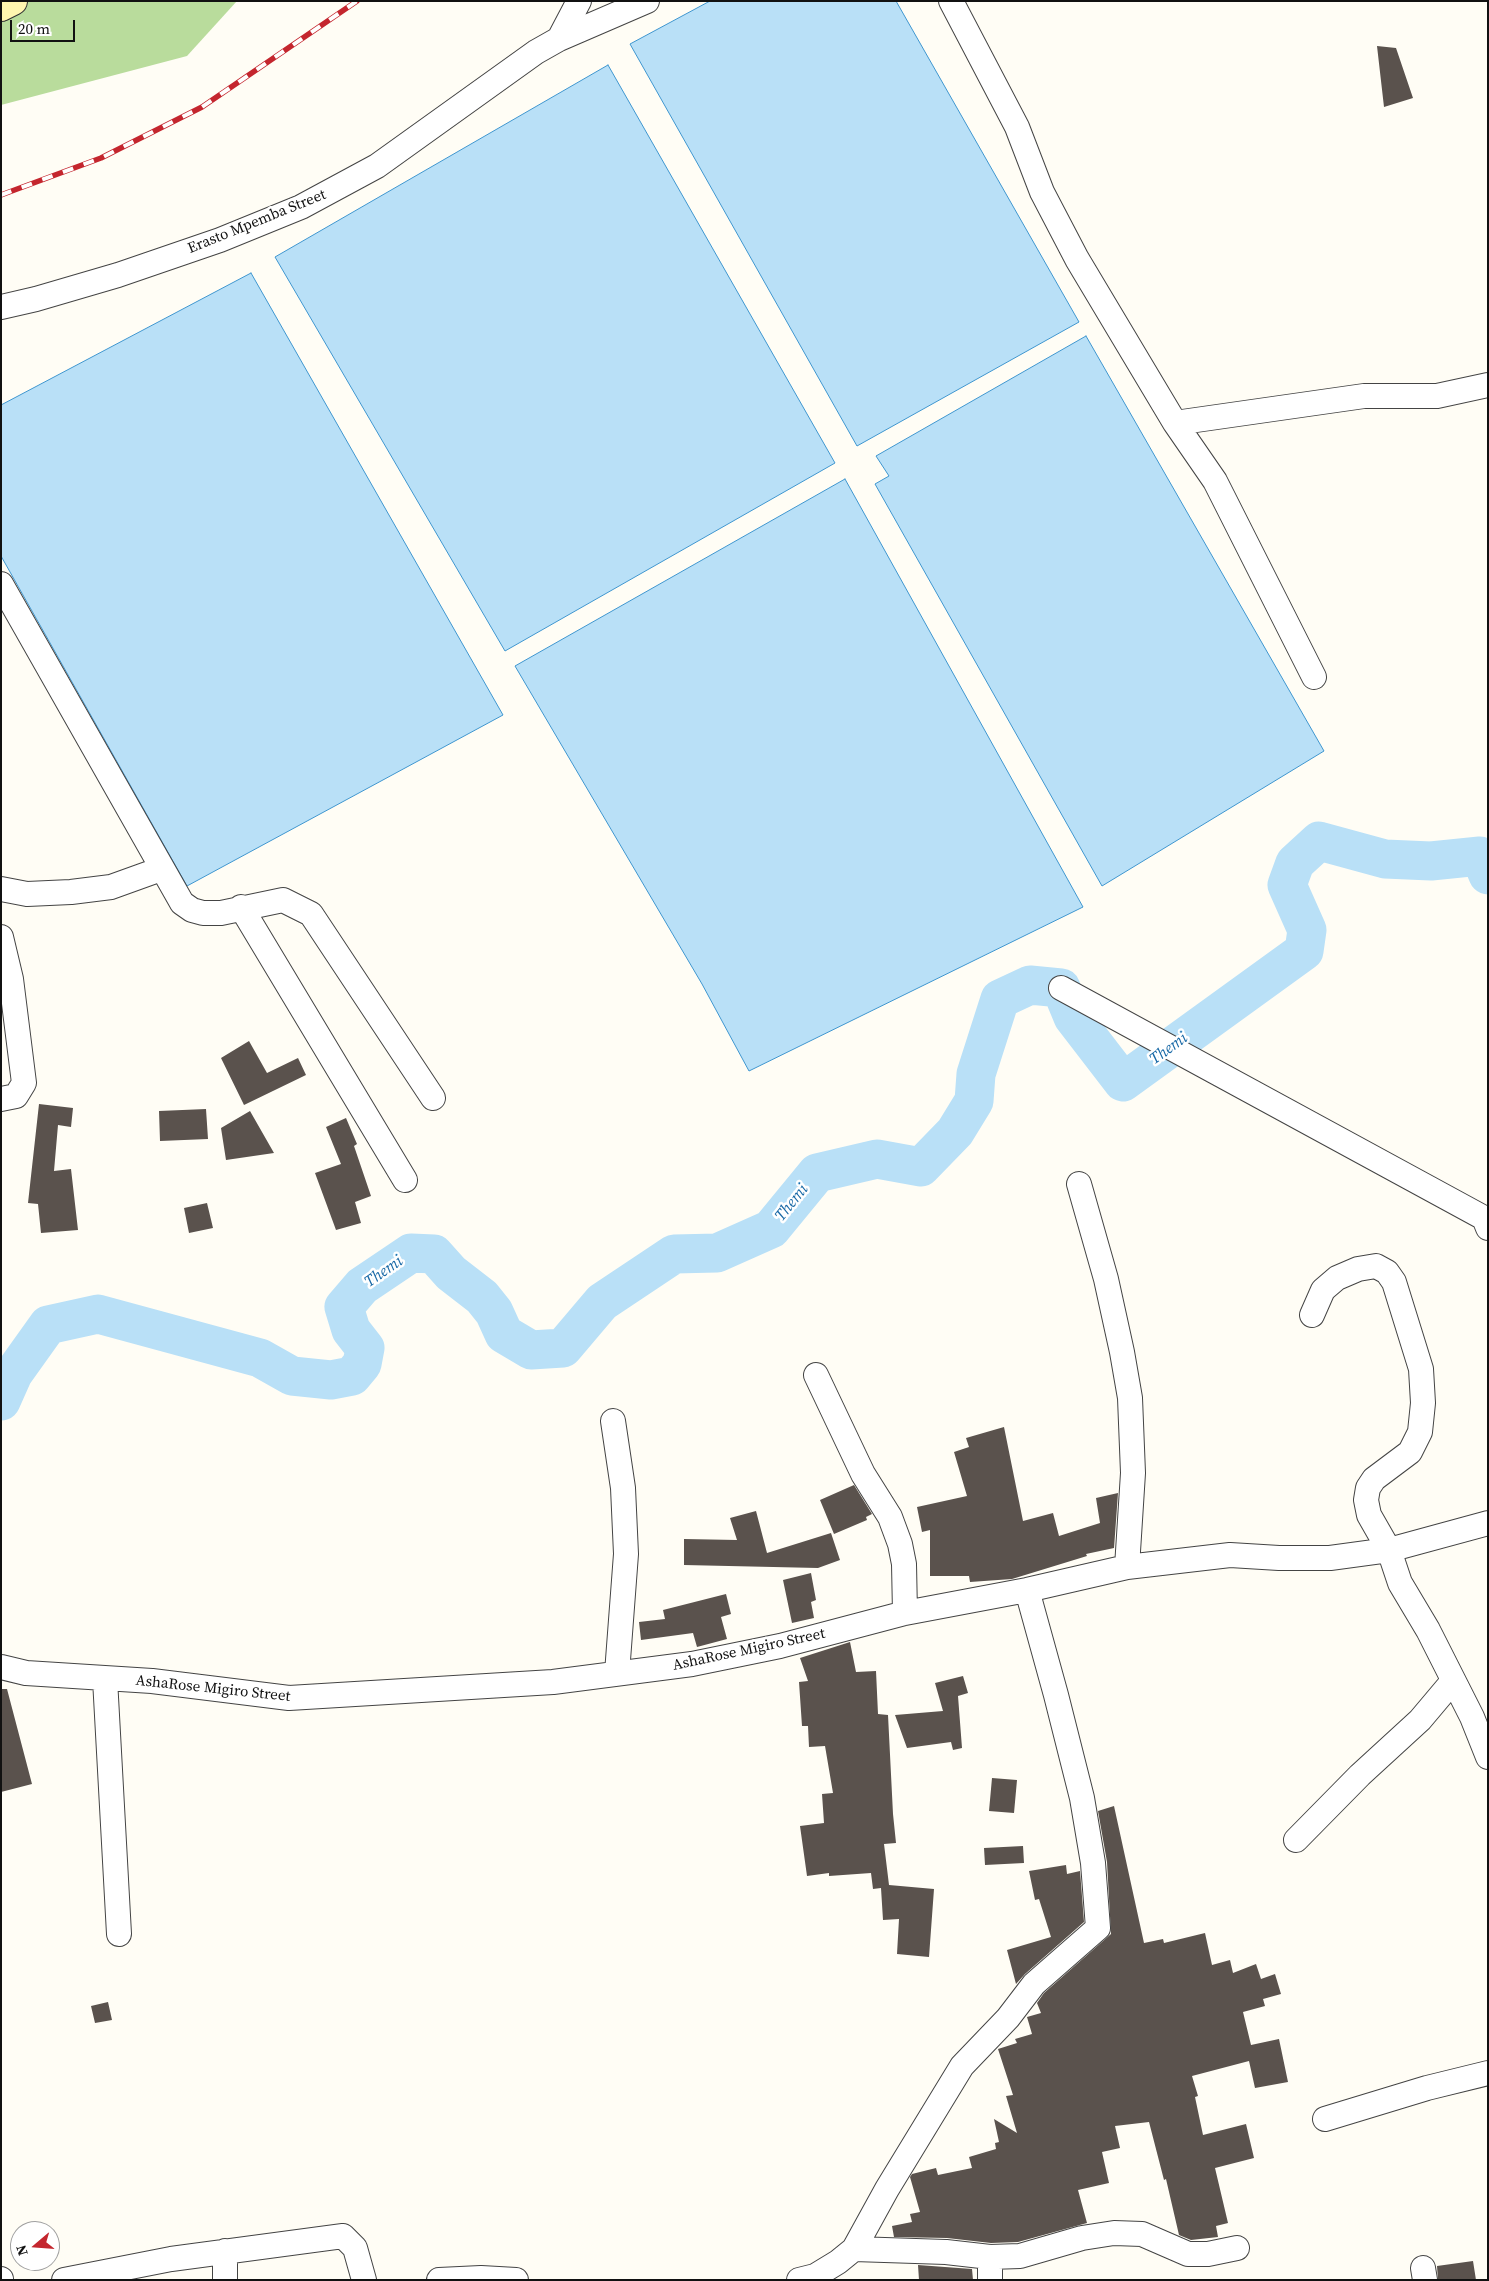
<!DOCTYPE html>
<style>
body{margin:0}
#map{position:relative;width:1489px;height:2281px;overflow:hidden;background:#fffdf5;font-family:"Source Serif 4",serif}
canvas{display:block}
.frame{position:absolute;inset:0;border:2px solid #111;pointer-events:none}
.north{position:absolute;left:10px;top:2221px;width:50px;height:50px;box-sizing:border-box;background:#fff;border:1px solid #a0a0a0;border-radius:50%;rotate:252deg;font-size:14px;font-weight:700;line-height:20px;text-align:center;color:#111}
.north::after{content:'';display:block;margin:auto;width:18px;height:22px;background:#c4262e;clip-path:polygon(50% 0,100% 100%,50% 72%,0 100%)}
.scale{position:absolute;left:10px;top:20px;width:65px;height:22px;box-sizing:border-box;border:2px solid #111;border-top:0;padding-left:6px;font-size:15px;line-height:18px;white-space:nowrap;color:#111;-webkit-text-stroke:4px #fff;paint-order:stroke}
</style>
<div id="map">
<canvas width="1489" height="2281"></canvas>
<div class="frame"></div>
<div class="north">N</div>
<div class="scale">20 m</div>
</div>
<script>
const g = document.querySelector('canvas').getContext('2d');
g.lineJoin = 'round';
function fill(path, color) { g.fillStyle = color; g.fill(path, 'evenodd'); }
const poly = rows => new Path2D(rows.map(r => 'M' + r).join(''));
function strokePath(path, color, width, dash) { g.strokeStyle = color; g.lineWidth = width; g.lineCap = dash ? 'butt' : 'round'; g.setLineDash(dash || []); g.stroke(path); }
function write(font, color, halo, rows, align = 'center') {
  g.font = font + ' "Source Serif 4",serif'; g.lineWidth = 5; g.setLineDash([]); g.textBaseline = 'middle'; g.strokeStyle = halo; g.fillStyle = color; for (const [text, x, y, turn = 0] of rows) {
    g.save(); g.translate(x, y); g.rotate((+turn || 0) * Math.PI / 180); g.textAlign = isNaN(turn) ? turn : align; if (halo) g.strokeText(text, 0, 0); g.fillText(text, 0, 0); g.restore();
  }
}
fill(poly([
 [1,1,237,1,187,56,1,105]
]), '#b9dc9c');
const water = poly([
 [710,1,896,1,1079,322,857,446,630,44,710,1],
 [608,65,835,463,505,651,275,257,608,65],
 [251,273,503,715,187,886,1,556,1,405,251,273],
 [1086,336,1324,751,1102,886,875,484,889,476,876,456,1086,336],
 [845,479,1083,907,749,1071,702,984,515,666,845,479]
]);
fill(water, '#b9e0f7');
strokePath(water, '#3f96cf', 1);
strokePath(poly([
 [1,1401,13,1374,48,1325,98,1314,260,1358,292,1376,331,1380,352,1376,362,1364,365,1348,351,1330,344,1307,362,1286,411,1253,434,1254,451,1273,482,1297,494,1312,504,1334,531,1350,563,1348,602,1302,674,1254,717,1253,771,1229,817,1173,877,1159,921,1167,955,1132,974,1101,976,1074,1000,999,1030,985,1061,988,1073,1017,1123,1082,1304,951,1307,930,1287,885,1295,863,1319,841,1385,859,1431,861,1480,856,1488,875]
]), '#b9e0f7', 39);
fill(poly([
 [1377,46,1396,48,1413,98,1384,107],
 [249,1041,267,1073,298,1058,306,1075,244,1105,221,1058],
 [39,1104,73,1108,71,1127,58,1125,54,1171,71,1169,78,1230,41,1233,38,1204,28,1203],
 [206,1109,208,1139,160,1141,159,1111],
 [250,1111,274,1153,226,1160,221,1128],
 [346,1118,357,1144,354,1146,371,1196,355,1202,361,1223,336,1230,315,1173,341,1164,326,1127],
 [207,1203,213,1228,189,1233,184,1208],
 [1004,1427,1023,1521,1053,1513,1059,1536,1100,1523,1096,1498,1118,1493,1114,1548,1086,1554,1087,1556,1012,1579,970,1582,969,1576,930,1576,930,1530,922,1532,917,1507,967,1496,954,1452,969,1447,966,1438],
 [854,1485,872,1514,866,1517,867,1520,834,1534,820,1500],
 [756,1511,767,1553,831,1533,840,1560,818,1568,684,1565,684,1539,737,1540,730,1518],
 [811,1573,816,1600,811,1602,814,1618,792,1623,783,1580],
 [726,1594,731,1614,721,1617,727,1639,697,1647,693,1633,641,1640,639,1622,665,1619,663,1610],
 [850,1642,856,1672,876,1671,878,1714,888,1715,893,1814,896,1843,884,1844,889,1885,934,1889,929,1957,897,1954,899,1919,883,1920,881,1888,873,1889,871,1873,829,1876,829,1873,807,1876,800,1826,824,1823,822,1794,833,1793,825,1746,809,1747,808,1726,802,1726,799,1682,808,1681,800,1658],
 [963,1676,968,1693,958,1696,962,1748,953,1750,951,1742,907,1748,895,1715,943,1711,935,1683],
 [1,1689,7,1689,32,1784,1,1792],
 [992,1778,1017,1780,1014,1813,989,1811],
 [1114,1806,1144,1943,1163,1939,1164,1943,1205,1933,1212,1965,1230,1960,1233,1973,1256,1964,1261,1979,1275,1974,1281,1994,1263,1999,1265,2006,1243,2012,1251,2045,1279,2039,1288,2082,1255,2088,1249,2061,1192,2076,1198,2096,1195,2097,1203,2135,1246,2124,1254,2158,1215,2168,1228,2223,1216,2226,1218,2237,1191,2240,1179,2235,1166,2179,1164,2180,1149,2122,1115,2126,1120,2148,1102,2152,1109,2183,1078,2190,1087,2223,1018,2242,991,2243,947,2238,894,2237,892,2226,912,2222,910,2214,920,2212,910,2177,912,2174,936,2168,938,2175,972,2168,969,2157,996,2149,995,2143,999,2142,994,2119,1017,2133,1006,2096,1013,2095,998,2049,1017,2043,1015,2039,1032,2034,1027,2017,1041,2013,1037,2003,1044,1993,1111,1934,1107,1862,1098,1811],
 [1023,1846,1024,1863,985,1865,984,1848],
 [1066,1865,1067,1874,1080,1871,1084,1922,1025,1974,1016,1984,1007,1950,1051,1937,1039,1899,1035,1900,1029,1871],
 [108,2002,112,2020,95,2023,91,2006],
 [1473,2261,1476,2280,1438,2280,1437,2266],
 [918,2265,972,2269,973,2280,919,2280]
]), '#5a524d');
const street = poly([
 [951,1,1017,127,1042,192,1077,259,1175,423,1215,481,1314,677],
 [559,39,579,1],
 [1,307,36,299,118,275,220,240,301,207,377,166,536,52,559,39,647,1],
 [1175,423,1364,396,1437,396,1488,385],
 [1,584,182,903,192,910,203,913,221,913,283,900,311,914,433,1098],
 [1,889,27,894,71,892,111,887,161,869],
 [241,907,405,1180],
 [1,937,11,979,24,1083,16,1096,1,1099],
 [1061,988,1484,1218,1488,1228],
 [1079,1184,1106,1279,1122,1352,1130,1398,1133,1473,1127,1567],
 [1312,1315,1323,1290,1337,1278,1358,1269,1376,1266,1387,1272,1394,1282,1421,1369,1423,1403,1420,1432,1410,1452,1374,1479,1368,1488,1366,1500,1369,1515,1389,1550,1400,1583,1428,1630,1472,1717,1488,1757],
 [816,1375,863,1474,890,1517,900,1544,904,1564,905,1613],
 [613,1421,623,1488,626,1554,617,1673],
 [1,1667,26,1673,152,1681,289,1698,553,1682,692,1664,780,1646,905,1613,1027,1590,1127,1567,1230,1555,1279,1558,1330,1558,1389,1550,1488,1523],
 [105,1679,119,1934],
 [1296,1840,1360,1775,1420,1720,1452,1682],
 [1325,2119,1427,2088,1488,2073],
 [854,2249,946,2252,990,2257,1020,2256,1082,2238,1114,2233,1142,2234,1188,2254,1208,2254,1237,2248],
 [990,2257,990,2280],
 [1423,2268,1425,2280],
 [1,2279,1,2280],
 [64,2280,171,2259,343,2236,355,2248,364,2280],
 [225,2280,225,2251],
 [439,2280,481,2278,516,2280],
 [799,2280,815,2276,838,2262,854,2249,887,2189,962,2066,1008,2018,1034,1984,1098,1928,1093,1863,1082,1798,1056,1695,1027,1590]
]);
const secondary = poly([
 [1,7,13,1]
]);
strokePath(street, '#444', 26);
strokePath(secondary, '#333', 30);
strokePath(street, '#fff', 24);
strokePath(secondary, '#fff6b0', 28);
const rail = poly([
 [1,195,101,158,202,107,357,1]
]);
strokePath(rail, '#c4262e', 5.5);
strokePath(rail, '#fff', 4, [11]);
write('15px', '#111', '#fff', [
 ["Erasto Mpemba Street",257,222,-22],
 ["AshaRose Migiro Street",749,1650,-12],
 ["AshaRose Migiro Street",213,1689,6]
]);
write('italic 16px', '#1768a6', '#fff', [
 ["Themi",1169,1049,-36],
 ["Themi",792,1203,-51],
 ["Themi",384,1272,-35]
]);
</script>
